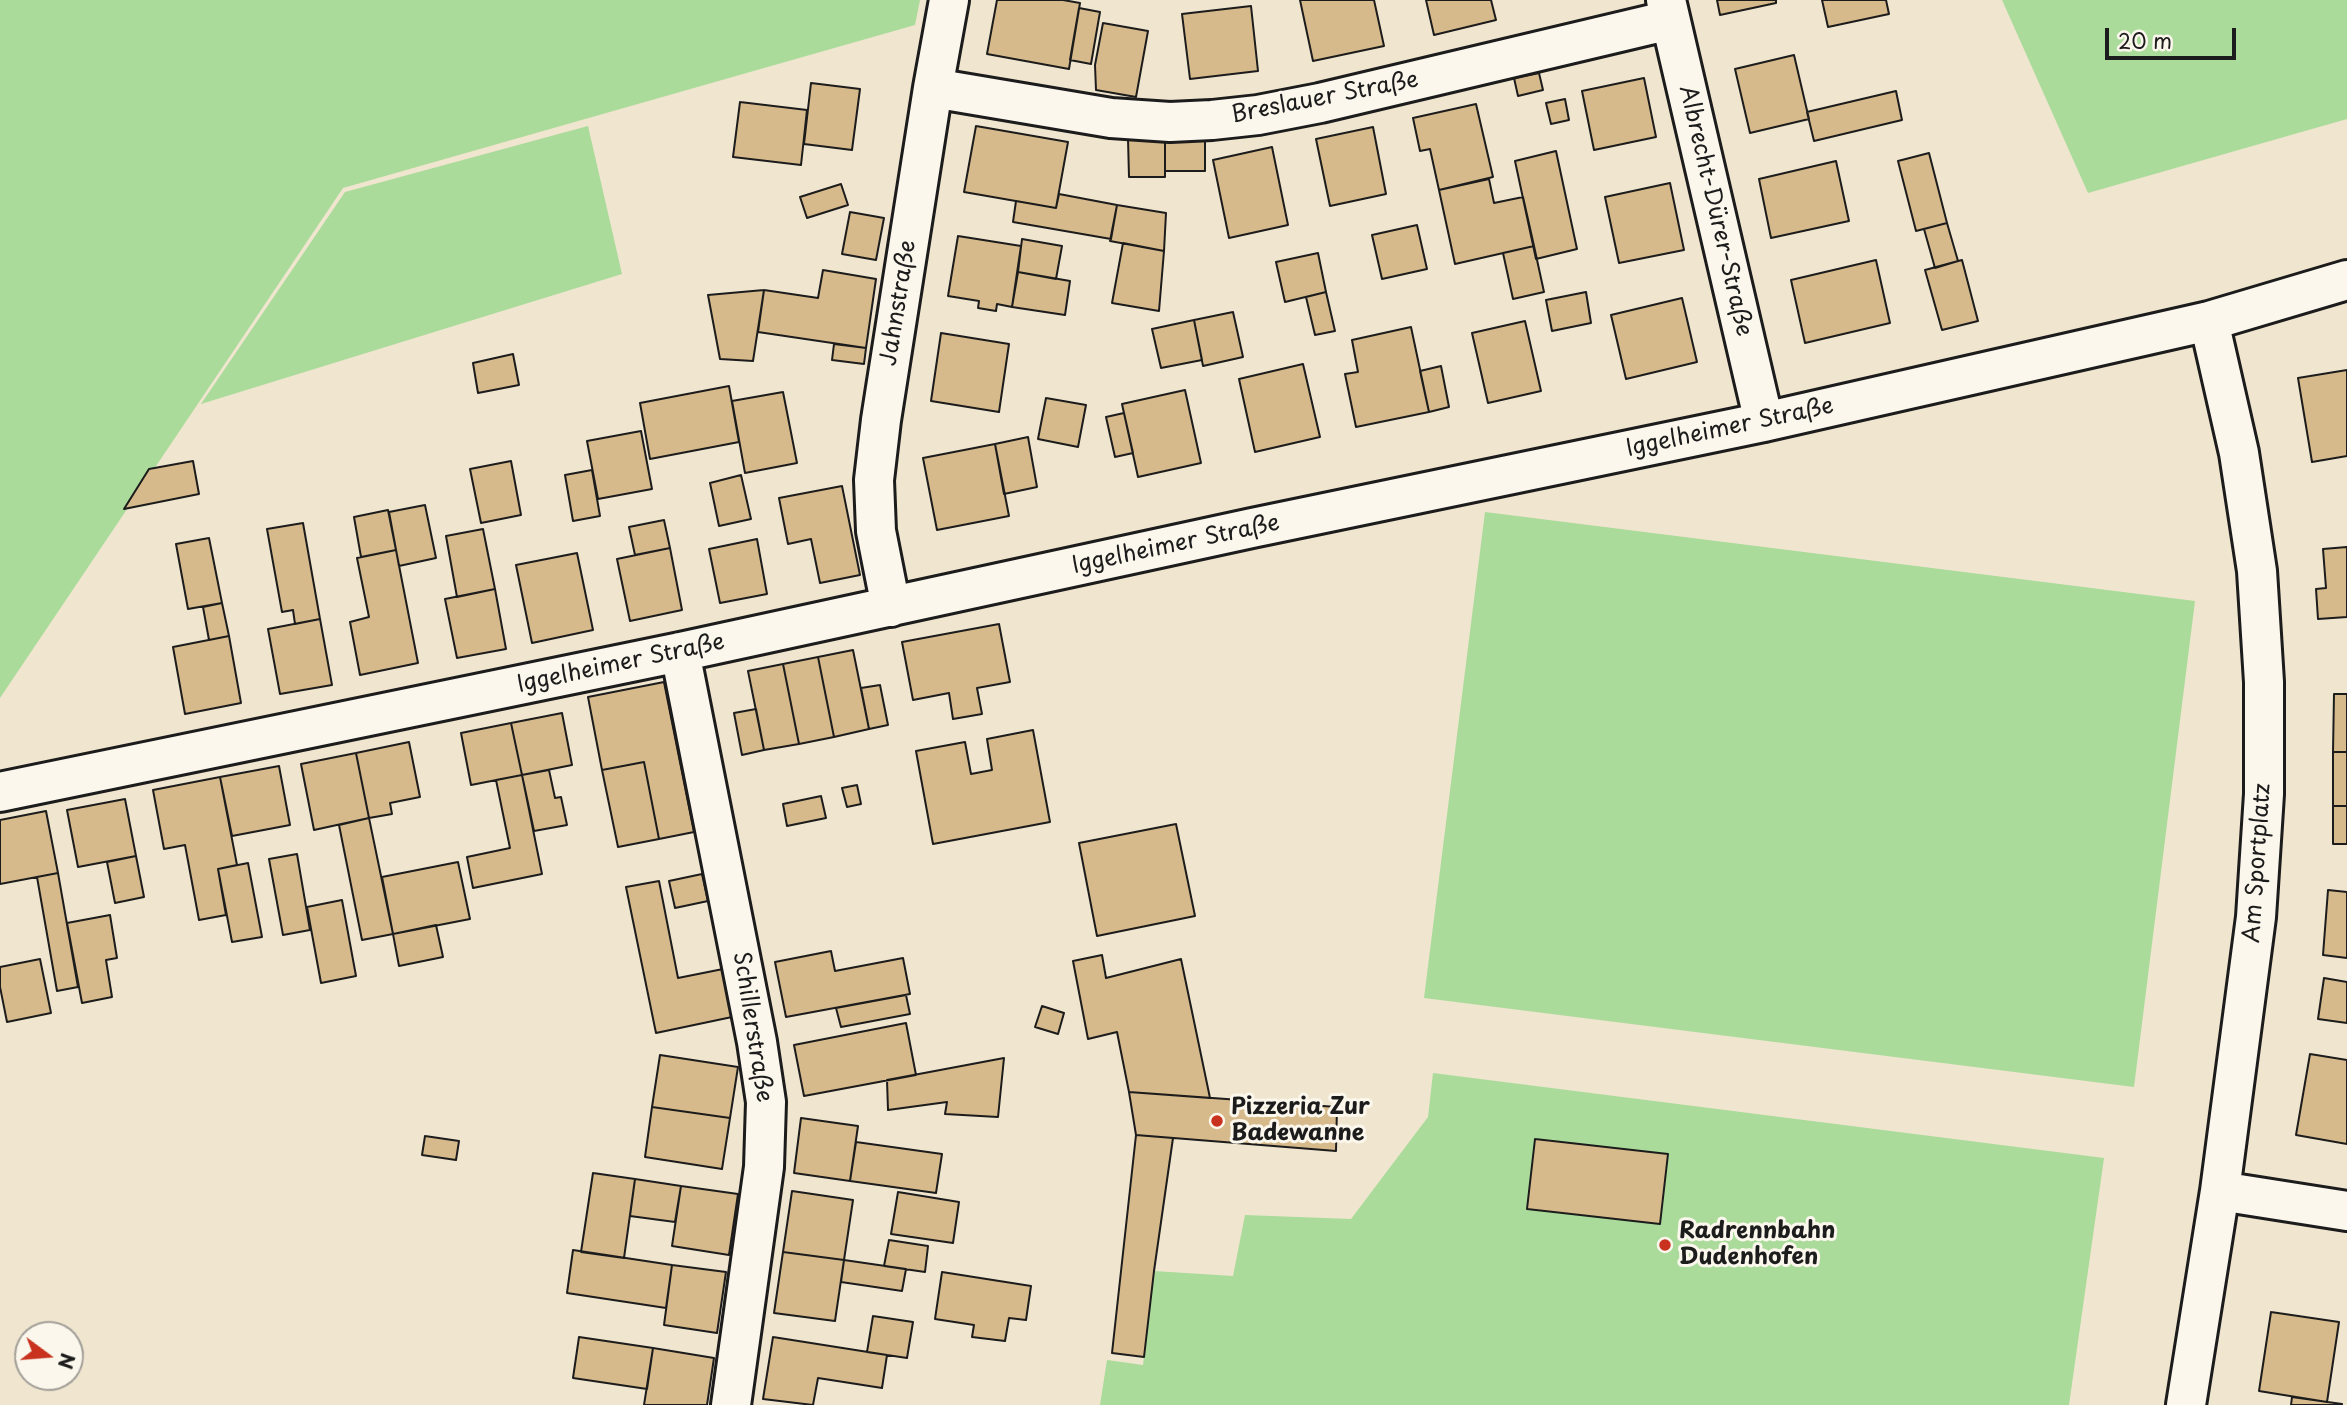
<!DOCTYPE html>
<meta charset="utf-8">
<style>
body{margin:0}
#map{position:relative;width:2347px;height:1405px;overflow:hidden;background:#f0e5cf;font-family:"Playpen Sans",sans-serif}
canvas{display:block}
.north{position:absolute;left:14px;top:1321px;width:70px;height:70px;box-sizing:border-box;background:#fbf7ec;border:2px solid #a29f99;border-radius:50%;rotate:106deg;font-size:19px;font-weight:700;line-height:28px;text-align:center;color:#1c1c1c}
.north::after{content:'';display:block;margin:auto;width:24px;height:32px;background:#c8321e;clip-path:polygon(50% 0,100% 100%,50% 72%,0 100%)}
.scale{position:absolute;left:2105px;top:28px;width:131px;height:32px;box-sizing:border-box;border:4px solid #1c1c1c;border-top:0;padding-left:9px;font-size:21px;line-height:24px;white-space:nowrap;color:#1c1c1c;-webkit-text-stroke:5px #fbf7ec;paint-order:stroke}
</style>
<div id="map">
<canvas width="2347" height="1405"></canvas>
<div class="north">N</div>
<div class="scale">20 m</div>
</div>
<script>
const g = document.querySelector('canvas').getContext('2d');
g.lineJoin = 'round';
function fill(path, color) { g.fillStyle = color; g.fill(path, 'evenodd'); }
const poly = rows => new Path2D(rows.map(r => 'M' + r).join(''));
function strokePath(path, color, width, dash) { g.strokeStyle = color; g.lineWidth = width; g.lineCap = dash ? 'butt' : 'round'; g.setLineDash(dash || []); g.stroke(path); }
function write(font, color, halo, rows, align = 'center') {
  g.font = font + ' "Playpen Sans",sans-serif'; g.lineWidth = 6; g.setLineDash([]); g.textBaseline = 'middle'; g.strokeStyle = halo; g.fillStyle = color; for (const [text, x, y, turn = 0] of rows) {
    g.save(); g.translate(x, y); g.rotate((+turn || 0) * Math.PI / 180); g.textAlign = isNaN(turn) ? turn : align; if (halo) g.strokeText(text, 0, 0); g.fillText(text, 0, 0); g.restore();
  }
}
fill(poly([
 [0,0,920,0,915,25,343,188,0,698],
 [2002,0,2347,0,2347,119,2088,193],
 [588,126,622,274,201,404,345,192],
 [1485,512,2195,601,2134,1087,1424,998],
 [1433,1073,2104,1158,2069,1405,1100,1405,1107,1360,1143,1365,1154,1271,1233,1276,1245,1215,1351,1219,1428,1117]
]), '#aadb9b');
const building = poly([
 [997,0,1063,0,1080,3,1069,69,987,54,997,0],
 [1300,0,1374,0,1384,46,1313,61,1300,0],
 [1426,0,1491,0,1496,20,1434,35,1426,0],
 [1717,0,1776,0,1776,3,1720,15,1717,0],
 [1822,0,1886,0,1889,14,1828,27,1822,0],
 [1251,6,1258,71,1190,79,1182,14,1251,6],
 [1079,8,1100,12,1091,64,1070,60,1079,8],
 [1103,23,1148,31,1136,97,1096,90,1095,65,1103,23],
 [1794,55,1809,119,1750,133,1735,69,1794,55],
 [1539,73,1543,90,1518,96,1514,78,1539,73],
 [1644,78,1656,137,1594,150,1582,91,1644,78],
 [811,83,860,89,852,150,804,144,811,83],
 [1896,91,1902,120,1814,141,1807,112,1896,91],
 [1565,99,1569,120,1551,124,1546,103,1565,99],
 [740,102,807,110,801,165,733,157,740,102],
 [1476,104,1493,177,1439,190,1430,149,1420,151,1413,118,1476,104],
 [976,126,1068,142,1056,208,964,192,976,126],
 [1373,127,1386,194,1330,206,1316,139,1373,127],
 [1165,138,1165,177,1129,177,1128,139,1165,138],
 [1165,138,1205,138,1205,171,1165,171,1165,138],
 [1272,147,1288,225,1229,238,1213,160,1272,147],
 [1556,151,1577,249,1536,259,1515,161,1556,151],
 [1929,153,1947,223,1916,231,1898,161,1929,153],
 [1836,161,1849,221,1771,238,1759,179,1836,161],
 [1489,179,1494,203,1523,197,1534,246,1455,264,1439,190,1489,179],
 [1670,183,1684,250,1619,263,1605,197,1670,183],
 [841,184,848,205,807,218,800,197,841,184],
 [1059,194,1117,205,1111,239,1013,222,1016,201,1056,208,1059,194],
 [1117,205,1166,213,1164,251,1110,241,1117,205],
 [850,212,884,218,876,260,842,254,850,212],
 [1947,223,1958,261,1935,268,1924,229,1947,223],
 [1417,225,1427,269,1382,279,1372,235,1417,225],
 [958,236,1021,246,1012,307,997,304,996,311,978,308,979,301,948,296,958,236],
 [1022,239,1062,246,1056,279,1018,272,1022,239],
 [1123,243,1164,251,1159,311,1112,303,1123,243],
 [1534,246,1544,292,1513,299,1503,253,1534,246],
 [1318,253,1326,292,1285,302,1276,262,1318,253],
 [1876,260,1890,323,1805,343,1791,280,1876,260],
 [1962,260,1978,321,1942,330,1925,270,1962,260],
 [823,270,876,279,866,348,758,332,764,290,818,298,823,270],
 [1018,272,1070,281,1065,315,1012,307,1018,272],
 [764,290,753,361,720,359,708,295,764,290],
 [1326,292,1335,331,1315,335,1306,297,1326,292],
 [1586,292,1591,323,1552,331,1546,300,1586,292],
 [1682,298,1697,362,1626,379,1611,315,1682,298],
 [1233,312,1243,357,1203,366,1194,320,1233,312],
 [1194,320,1202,360,1161,368,1152,329,1194,320],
 [1525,321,1541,391,1488,403,1472,333,1525,321],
 [1411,327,1429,412,1356,427,1345,374,1358,372,1352,340,1411,327],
 [941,333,1009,344,999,412,931,401,941,333],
 [834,344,866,348,864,364,832,360,834,344],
 [513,354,519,385,478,393,473,363,513,354],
 [1303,364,1320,437,1255,452,1239,379,1303,364],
 [1441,366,1449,407,1429,412,1420,371,1441,366],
 [2347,370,2347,456,2312,462,2298,378,2347,370],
 [729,386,739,442,650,459,640,403,729,386],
 [1185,390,1201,463,1138,477,1122,404,1185,390],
 [783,392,797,463,745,473,732,401,783,392],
 [1046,398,1086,405,1078,447,1038,439,1046,398],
 [1124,413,1133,453,1115,457,1106,417,1124,413],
 [641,431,652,489,598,499,587,441,641,431],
 [1028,437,1037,487,1004,494,995,444,1028,437],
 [995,444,1009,516,937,530,923,458,995,444],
 [193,461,199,494,124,509,149,469,193,461],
 [511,461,521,515,481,523,470,469,511,461],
 [592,470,600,516,573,521,565,475,592,470],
 [741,475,751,519,719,526,710,483,741,475],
 [842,486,860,575,820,583,811,539,788,544,779,498,842,486],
 [425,505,436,558,399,566,389,512,425,505],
 [388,510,396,550,361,557,354,517,388,510],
 [664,520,670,548,635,555,629,527,664,520],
 [303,523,320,619,295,624,293,610,282,612,267,529,303,523],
 [483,529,495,589,457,597,446,536,483,529],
 [209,538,222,603,188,609,176,544,209,538],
 [757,539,767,594,720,603,709,549,757,539],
 [2347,547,2347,617,2318,619,2316,589,2326,588,2323,549,2347,547],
 [670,548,682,610,630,621,617,559,670,548],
 [396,550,418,663,360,675,350,622,369,617,357,558,396,550],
 [577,553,593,630,532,643,516,565,577,553],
 [495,589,506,649,457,658,445,599,495,589],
 [222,603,229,636,209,640,203,607,222,603],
 [320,619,332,685,280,694,268,629,320,619],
 [999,624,1010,682,977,688,982,714,953,719,949,693,913,700,902,642,999,624],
 [229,636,241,703,185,714,173,647,229,636],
 [853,650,869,729,834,737,818,657,853,650],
 [818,657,834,737,799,744,783,664,818,657],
 [783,664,799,744,764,750,748,671,783,664],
 [664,682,694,832,659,839,644,762,602,770,588,697,664,682],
 [880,685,888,725,869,729,861,688,880,685],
 [2334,694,2347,694,2347,752,2333,752,2334,694],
 [756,709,764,750,742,755,734,713,756,709],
 [562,713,572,765,522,775,511,723,562,713],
 [511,723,522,775,471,785,461,733,511,723],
 [1033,730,1050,822,933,844,916,751,965,742,971,774,992,770,987,739,1033,730],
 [409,742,420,797,390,803,392,814,369,818,356,753,409,742],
 [2333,752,2347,752,2347,806,2333,806,2333,752],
 [356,753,369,818,314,830,301,764,356,753],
 [644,762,659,839,618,847,602,770,644,762],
 [279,766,290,825,232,836,220,777,279,766],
 [549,770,555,798,561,797,567,825,534,831,522,775,549,770],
 [522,775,542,874,473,888,467,857,510,848,496,780,522,775],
 [220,777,237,865,218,869,226,915,199,920,185,845,164,849,153,790,220,777],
 [857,785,861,804,847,807,842,788,857,785],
 [821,796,826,818,787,826,783,804,821,796],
 [125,799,136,856,78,867,67,810,125,799],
 [2333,806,2347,806,2347,844,2333,844,2333,806],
 [46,811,58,873,0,884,0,820,46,811],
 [369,818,393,934,362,940,339,825,369,818],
 [1176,824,1195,916,1097,936,1079,843,1176,824],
 [297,854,310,930,283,935,269,859,297,854],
 [136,856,144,897,115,903,107,862,136,856],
 [458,862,470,919,393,934,382,877,458,862],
 [248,863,262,937,232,942,218,869,248,863],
 [58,873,78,987,57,991,37,877,58,873],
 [702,874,708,901,675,908,669,881,702,874],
 [659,881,678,978,723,969,732,1017,656,1033,626,887,659,881],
 [2328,890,2347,892,2347,958,2323,955,2328,890],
 [342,900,356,976,321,983,307,907,342,900],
 [110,915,117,958,106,960,112,997,82,1003,67,923,110,915],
 [436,925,443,957,399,966,393,934,436,925],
 [831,951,835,971,903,958,910,994,786,1017,775,962,831,951],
 [1102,955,1106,978,1181,959,1210,1098,1129,1092,1117,1032,1088,1039,1073,961,1102,955],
 [40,959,51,1013,7,1022,0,987,0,967,40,959],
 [2324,978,2347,982,2347,1023,2318,1019,2324,978],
 [906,995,910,1014,841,1027,836,1008,906,995],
 [1042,1006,1064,1013,1058,1034,1035,1027,1042,1006],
 [906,1023,916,1075,804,1096,794,1045,906,1023],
 [2310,1054,2347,1060,2347,1144,2296,1135,2310,1054],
 [660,1055,738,1067,730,1118,652,1107,660,1055],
 [1004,1058,998,1117,945,1114,947,1102,888,1110,887,1080,1004,1058],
 [1129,1092,1337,1107,1336,1151,1136,1135,1129,1092],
 [652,1107,730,1118,722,1169,645,1157,652,1107],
 [801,1118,858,1126,850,1181,794,1173,801,1118],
 [1136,1135,1173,1138,1154,1271,1144,1357,1112,1353,1136,1135],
 [425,1136,459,1141,456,1160,422,1155,425,1136],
 [1535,1139,1668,1154,1660,1224,1527,1209,1535,1139],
 [856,1142,942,1154,936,1193,850,1181,856,1142],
 [593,1173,635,1179,624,1258,581,1252,593,1173],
 [635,1179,681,1186,675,1222,630,1216,635,1179],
 [681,1186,738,1194,729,1255,672,1246,681,1186],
 [792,1191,853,1200,844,1260,783,1252,792,1191],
 [898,1192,959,1202,953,1243,891,1234,898,1192],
 [889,1240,928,1246,925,1272,884,1266,889,1240],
 [573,1250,672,1265,666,1308,567,1293,573,1250],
 [783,1252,844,1260,835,1321,774,1313,783,1252],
 [844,1260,906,1269,902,1291,841,1282,844,1260],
 [672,1265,726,1272,717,1333,664,1325,672,1265],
 [942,1272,1031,1286,1026,1320,1009,1318,1005,1341,972,1337,974,1325,935,1319,942,1272],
 [2271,1312,2339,1322,2327,1402,2259,1391,2271,1312],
 [873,1316,913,1322,907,1358,867,1352,873,1316],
 [579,1337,653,1348,647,1389,573,1378,579,1337],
 [773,1337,887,1355,882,1388,818,1378,813,1405,763,1399,773,1337],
 [653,1348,714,1358,707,1405,644,1405,653,1348],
 [2292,1397,2342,1404,2342,1405,2291,1405,2292,1397]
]);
fill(building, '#d7ba8b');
strokePath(building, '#1c1c1c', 2);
const minor = poly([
 [1666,0,1764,422],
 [933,88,1111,118,1170,122,1212,120,1258,115,1320,103,1670,20],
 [891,607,876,531,874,480,881,420,933,88,949,0],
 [680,652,757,1042,766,1102,764,1167,731,1405],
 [0,792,680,652,1252,528,1764,422,2209,321,2347,280],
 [2220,1191,2347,1211],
 [2186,1405,2220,1191,2256,917,2264,794,2264,682,2257,571,2239,453,2209,321]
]);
strokePath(minor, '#1c1c1c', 44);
strokePath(minor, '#fbf7ec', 38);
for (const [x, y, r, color] of [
 [1217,1121,7,"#c8321e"],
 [1665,1245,7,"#c8321e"]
]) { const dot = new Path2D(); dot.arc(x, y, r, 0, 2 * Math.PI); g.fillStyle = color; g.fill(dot); strokePath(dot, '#fbf7ec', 2.5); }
write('23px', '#1c1c1c', '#fbf7ec', [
 ["Breslauer Straße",1325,98,-11],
 ["Albrecht-Dürer-Straße",1715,211,77],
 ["Jahnstraße",899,303,-81],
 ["Iggelheimer Straße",1730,428,-12],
 ["Iggelheimer Straße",1176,545,-12],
 ["Iggelheimer Straße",621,664,-12],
 ["Am Sportplatz",2258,863,-86],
 ["Schillerstraße",752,1027,81]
]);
write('bold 23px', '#1c1c1c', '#fbf7ec', [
 ["Pizzeria Zur",1231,1108],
 ["Badewanne",1231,1134],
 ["Radrennbahn",1679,1232],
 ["Dudenhofen",1679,1258]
], 'left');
</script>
